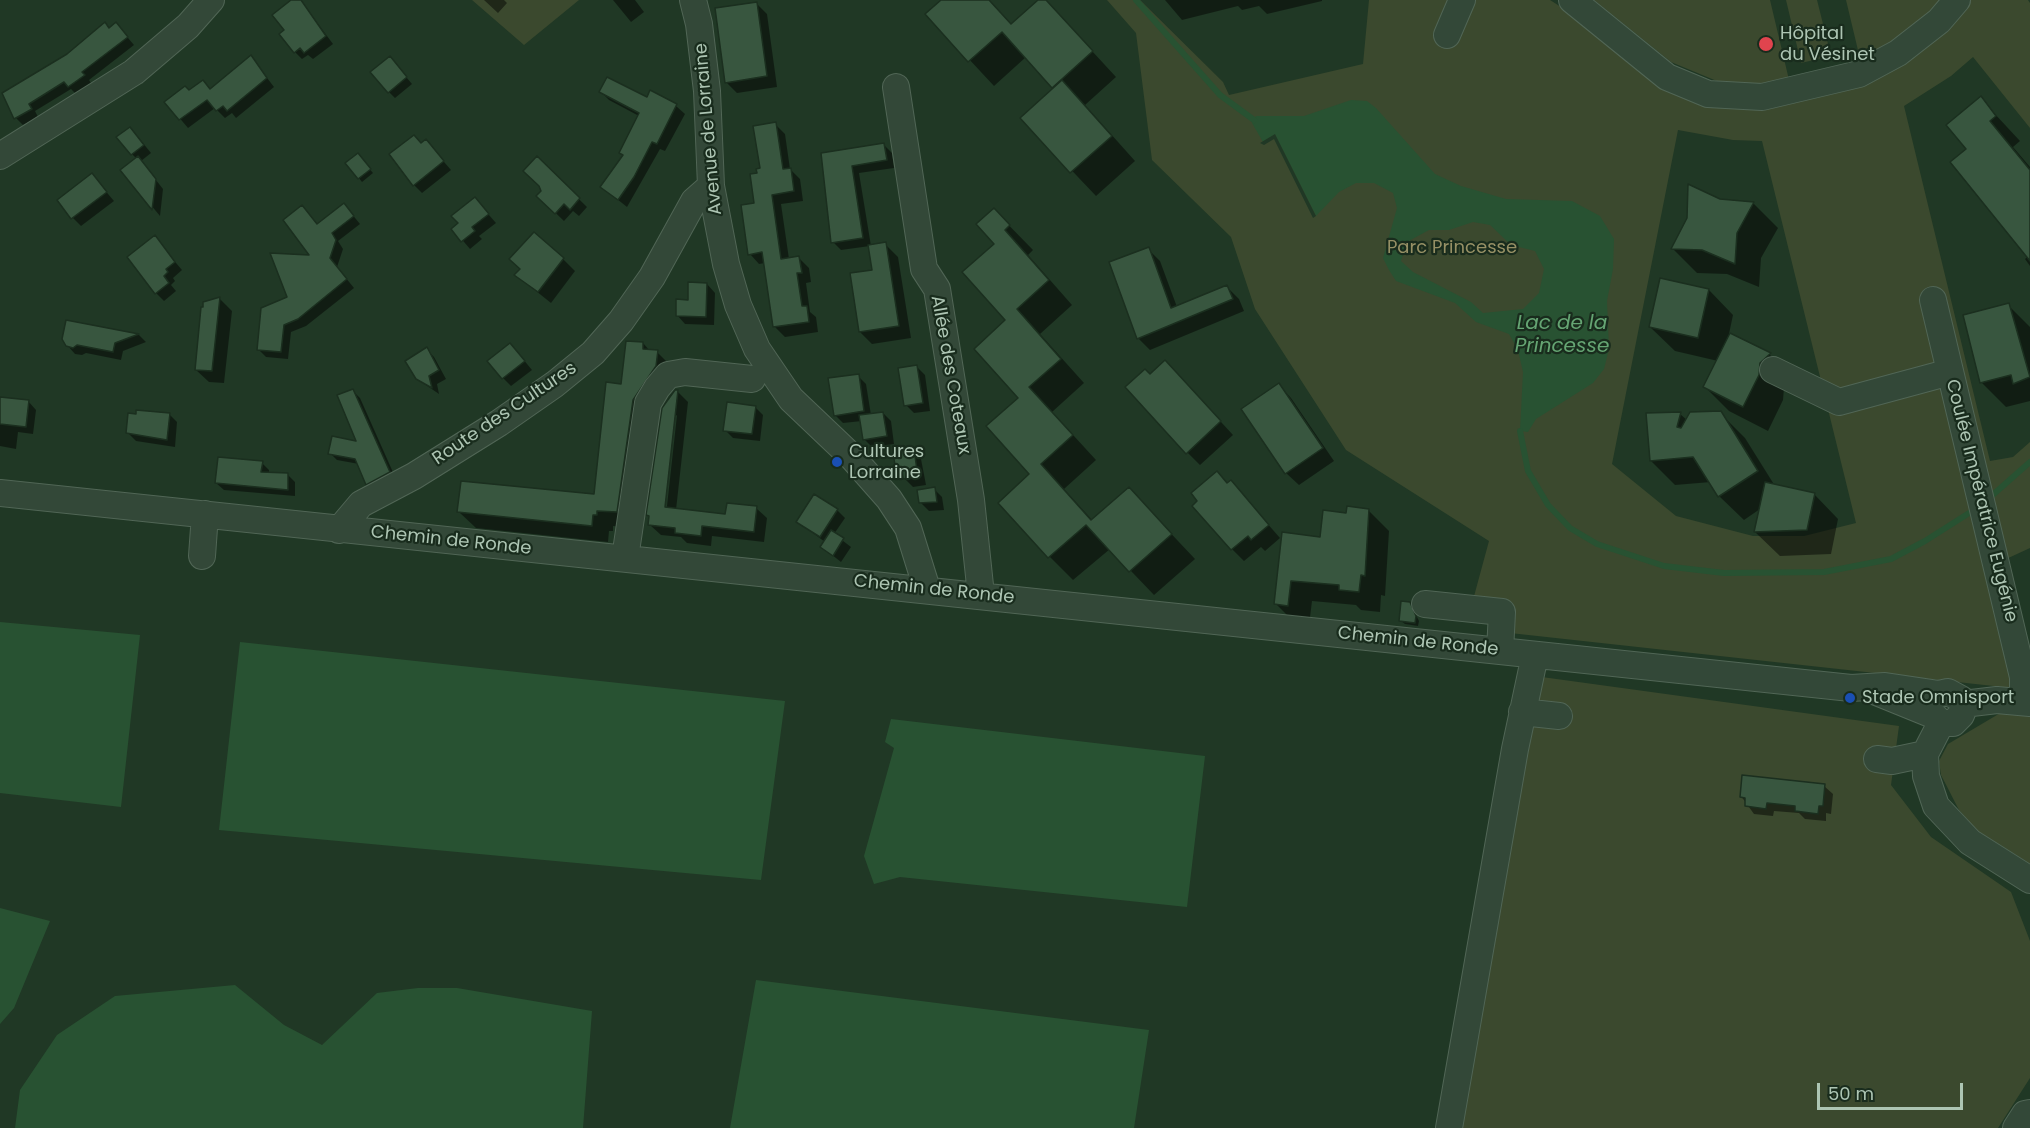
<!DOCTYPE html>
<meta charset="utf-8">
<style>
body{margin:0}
#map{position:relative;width:2030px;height:1128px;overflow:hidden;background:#203825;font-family:Poppins,sans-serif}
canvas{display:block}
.scale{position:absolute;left:1817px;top:1083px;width:146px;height:27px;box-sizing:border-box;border:3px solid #adc5b3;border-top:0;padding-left:8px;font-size:18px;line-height:21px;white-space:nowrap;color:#adc5b3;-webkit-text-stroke:4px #192c1d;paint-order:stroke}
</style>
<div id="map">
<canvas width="2030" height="1128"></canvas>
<div class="scale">50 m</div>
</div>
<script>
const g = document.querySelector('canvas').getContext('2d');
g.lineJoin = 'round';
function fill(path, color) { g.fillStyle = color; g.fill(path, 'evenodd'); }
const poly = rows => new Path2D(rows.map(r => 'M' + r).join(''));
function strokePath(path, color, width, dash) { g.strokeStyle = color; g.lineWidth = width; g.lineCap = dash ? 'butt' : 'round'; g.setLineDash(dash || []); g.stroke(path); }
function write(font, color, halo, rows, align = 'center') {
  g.font = font + ' Poppins,sans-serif'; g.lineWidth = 4.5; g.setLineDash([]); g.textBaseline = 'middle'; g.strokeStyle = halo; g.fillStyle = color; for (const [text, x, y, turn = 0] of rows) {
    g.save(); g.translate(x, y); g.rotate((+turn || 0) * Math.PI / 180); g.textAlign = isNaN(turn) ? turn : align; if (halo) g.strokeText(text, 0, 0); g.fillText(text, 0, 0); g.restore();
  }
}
fill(poly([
 [472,0,579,0,524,45],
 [1107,0,1140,0,1223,82,1229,95,1363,64,1369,0,1550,0,1572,14,1655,83,1762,109,1944,28,1970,0,2028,0,2030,3,2030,128,1973,57,1951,76,1904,106,1990,461,2013,457,2030,442,2030,548,2004,560,2030,690,1510,633,1513,603,1473,600,1489,541,1346,450,1255,309,1231,237,1152,160,1136,33],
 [1678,130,1733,140,1762,141,1856,523,1804,536,1753,536,1676,516,1612,464],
 [1594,0,1770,0,1790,84,1724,84,1671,62],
 [1786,0,1817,0,1831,56,1801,63],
 [1846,0,1943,0,1926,17,1862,67],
 [1520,674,1899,726,1891,785,1931,837,2011,892,2030,941,2030,1078,1998,1128,1442,1128],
 [2002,712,2030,715,2030,864,1976,830,1959,810,1941,775,1939,761,1948,744]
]), '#3b492e');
fill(poly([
 [1351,100,1367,101,1376,108,1435,174,1461,186,1506,199,1572,201,1600,216,1614,239,1613,269,1607,301,1609,349,1604,369,1593,383,1536,419,1528,432,1520,431,1523,372,1518,350,1509,334,1476,322,1455,303,1396,281,1389,270,1383,258,1397,208,1393,193,1374,183,1356,183,1339,192,1316,216,1275,135,1263,142,1252,123,1256,116,1304,116],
 [1473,222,1490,225,1511,245,1535,251,1544,269,1539,293,1523,309,1483,313,1471,302,1413,272,1401,261,1407,242,1429,230,1449,230],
 [0,622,140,635,121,807,0,793],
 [240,642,785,701,761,880,219,830],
 [891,719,1205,756,1187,907,900,877,874,884,864,856,894,748,885,742],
 [0,908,50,921,14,1008,0,1024],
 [756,980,1149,1030,1134,1128,730,1128],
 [235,985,284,1025,322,1045,377,993,418,988,457,988,592,1011,583,1128,15,1128,20,1090,57,1035,115,996]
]), '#285232');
fill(poly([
 [1275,134,1316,216,1313,218,1274,139,1264,145,1260,143]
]), '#203825');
fill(poly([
 [293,0,299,0,304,5,333,44,313,59,308,55,302,59,295,52],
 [484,0,504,0,507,3,498,13],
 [613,0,635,0,644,12,631,22],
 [943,0,989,0,1012,25,1040,0,1045,0,1116,77,1085,105,1135,161,1096,196,1022,118,1055,88,1026,57,994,86,927,14],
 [1165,0,1322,0,1322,1,1267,14,1259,6,1242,10,1238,6,1182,20],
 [756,3,767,14,777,87,737,93,726,82],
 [123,32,134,45,89,80,91,83,76,94,71,89,35,111,38,117,23,125,16,118,4,96],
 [251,57,274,87,236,118,232,113,225,118,215,108,188,128,166,102,211,90],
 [396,65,412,84,395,98,389,92],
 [601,92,648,99,651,92,676,106,685,114,665,151,660,149,627,207,602,187,624,156,639,116,609,100],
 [1981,99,2020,141,2013,147,2030,167,2030,266,2025,259,2028,256,1968,149],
 [775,124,785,134,790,169,800,179,803,201,781,204,789,259,799,258,809,268,811,282,806,283,810,312,816,317,818,332,785,337,775,327,765,263,759,264,750,254,758,174],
 [138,137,151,153,141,161,163,189,160,216,122,170,137,159,132,154],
 [426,141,451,170,422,193,414,185,421,144],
 [884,145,892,153,894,168,859,173,871,246,885,244,898,257,911,338,872,344,860,332,874,271,870,246,841,250,833,242,823,154],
 [537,158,587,207,579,216,573,211,564,221,538,196,543,191],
 [361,159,373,173,362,182,347,163],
 [92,175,114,201,81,226,73,218],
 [475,199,496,223,479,236,482,239,470,249,453,229,460,224],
 [1719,200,1754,204,1778,228,1761,258,1759,287,1727,274,1697,273,1673,249,1688,218],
 [302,207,318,225,351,213,360,224,338,241,343,249,337,267,354,288,306,326,291,332,288,359,266,357,258,349,313,257],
 [994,210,1033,250,1028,255,1072,305,1040,334,1084,383,1052,412,1096,460,1064,489,1093,521,1129,489,1195,559,1154,595,1110,549,1073,580,1049,556,1032,474,996,244],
 [154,237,182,270,173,278,175,281,171,285,176,291,164,301,156,293],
 [1148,249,1160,261,1177,307,1227,287,1239,299,1244,311,1150,350,1138,338],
 [563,259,575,271,551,303,516,275],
 [707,284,715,293,714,325,685,324,677,315],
 [1709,290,1733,315,1729,334,1770,355,1794,379,1784,388,1783,400,1768,431,1729,411,1704,386,1718,361,1675,351,1650,327],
 [220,299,232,311,224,383,209,382,196,370],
 [2008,305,2030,327,2030,401,2006,407,1982,383,1965,316],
 [67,321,139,335,146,342,123,351,121,360,86,353,82,355,75,354,67,345],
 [643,343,650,351,657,352,673,368,649,417,633,528,613,526,613,531,609,531,608,542,476,528,459,512,595,496,623,385],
 [426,349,434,357,446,379,437,384,439,394,417,379],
 [518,353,532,370,511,386,503,378],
 [917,367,925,375,930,411,914,413,906,405],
 [1177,374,1233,435,1200,465,1187,452,1150,376],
 [858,376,866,384,871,415,883,413,891,421,894,444,872,447,864,439,862,421,843,423,835,415],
 [1279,385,1291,398,1334,461,1299,485,1286,473],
 [353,391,360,398,396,479,374,491,367,484,359,464,337,460,330,453,359,443],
 [677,391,688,402,676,510,727,515,756,508,767,518,764,542,712,536,711,546,687,543,681,537,661,535,650,525],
 [677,415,666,515,663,514,673,418],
 [0,399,28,401,36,410,33,434,18,432,16,449,0,446],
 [755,407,763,415,760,441,733,438,725,430],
 [1720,413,1745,438,1775,486,1814,494,1838,519,1831,554,1780,556,1755,532,1760,509,1744,520,1719,496,1711,482,1675,485,1651,461,1680,414,1687,420],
 [169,414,177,422,175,447,136,441,128,433],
 [913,450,921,459,926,485,913,487,897,471],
 [262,463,269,470,269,474,288,475,295,482,295,496,224,490,216,483],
 [1231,482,1280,538,1265,551,1261,547,1244,561,1232,549,1228,484],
 [934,489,942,497,944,510,929,511,921,503],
 [837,510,845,518,834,534,851,547,841,562,822,547,825,542,798,522],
 [1368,510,1389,531,1385,596,1381,595,1380,612,1361,610,1356,605,1312,601,1309,626,1296,624,1275,603,1283,534,1322,538,1348,514],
 [1410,603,1419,621,1418,626,1405,624,1401,621],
 [1824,786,1833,794,1831,814,1826,813,1826,821,1805,819,1799,813,1774,811,1773,816,1754,814,1741,796]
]), '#0007');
strokePath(poly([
 [1136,0,1220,95,1254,120],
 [1520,431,1528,471,1548,505,1570,528,1597,544,1664,566,1724,573,1824,572,1891,559,1925,541,1977,508],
 [1987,500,2030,462]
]), '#285232', 6);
const building = poly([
 [291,0,301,0,326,36,304,53,300,48,294,53,279,34,284,30,272,15,291,0],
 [941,0,989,0,1011,24,1038,0,1046,0,1093,51,1052,88,1002,32,968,62,925,14,941,0],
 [757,2,767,76,725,83,715,8,757,2],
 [105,22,109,28,116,22,128,37,82,72,85,75,68,87,64,82,29,104,32,109,14,119,2,93,67,54,105,22],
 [251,55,267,78,227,111,223,106,216,111,207,100,179,120,164,102,185,86,189,90,203,80,210,89,251,55],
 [390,56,407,77,388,93,370,72,390,56],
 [607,77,647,97,650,90,677,104,657,144,652,142,634,177,618,200,600,187,623,155,619,153,639,113,599,92,607,77],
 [1062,80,1112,136,1070,173,1020,118,1062,80],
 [1981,96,1996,116,1990,121,2030,170,2030,261,1950,162,1966,149,1946,125,1981,96],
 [776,122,783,169,791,168,794,191,772,195,781,259,799,256,802,273,797,273,802,306,807,306,809,322,773,327,762,252,748,255,741,205,754,203,750,174,757,173,756,169,760,168,753,126,776,122],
 [130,127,144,145,131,155,116,137,130,127],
 [414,135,421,143,426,139,444,161,413,186,389,154,414,135],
 [884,143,887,160,852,166,863,238,831,243,821,153,884,143],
 [358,153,371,169,358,179,345,163,358,153],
 [138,156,156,179,152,210,120,170,138,156],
 [537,156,580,198,570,210,564,204,555,214,536,196,541,191,539,186,523,171,537,156],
 [92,173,107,192,71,219,57,200,92,173],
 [1688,184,1720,199,1754,202,1737,233,1735,264,1702,250,1671,249,1687,218,1688,184],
 [475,197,489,214,472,227,475,231,461,242,451,229,458,223,451,216,475,197],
 [344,203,354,216,332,233,336,240,330,258,347,279,298,319,284,325,281,352,257,350,261,308,287,297,270,253,309,255,283,220,302,205,317,224,344,203],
 [994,208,1010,225,1005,230,1049,280,1017,309,1061,359,1029,387,1073,435,1041,464,1091,520,1129,487,1172,534,1129,572,1086,525,1048,558,998,503,1029,474,986,426,1018,398,974,349,1005,320,962,272,994,244,976,224,994,208],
 [534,232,564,258,538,292,514,275,520,269,509,259,534,232],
 [155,235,175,262,166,269,168,272,164,276,169,283,155,294,127,257,155,235],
 [886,242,899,326,859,332,850,273,872,270,868,245,886,242],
 [1149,247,1171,308,1227,285,1233,299,1137,339,1109,262,1149,247],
 [1660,278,1709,289,1698,338,1649,327,1660,278],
 [688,282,707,283,706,317,676,316,676,299,688,300,688,282],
 [220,297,212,371,195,370,201,307,203,307,203,302,220,297],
 [2009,303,2030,377,2013,384,2011,375,1980,383,1963,315,2009,303],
 [66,320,139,334,115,343,113,352,77,345,73,348,66,346,62,339,66,320],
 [1730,333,1771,353,1760,363,1759,375,1743,407,1703,387,1730,333],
 [626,341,643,342,643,349,658,350,656,366,633,400,617,512,597,511,597,515,593,515,592,526,457,512,461,481,594,494,606,382,621,384,626,341],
 [510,343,525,361,502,379,487,361,510,343],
 [427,347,439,370,429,376,432,388,416,379,405,361,427,347],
 [1165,360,1221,421,1186,454,1125,387,1145,369,1150,374,1165,360],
 [917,365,923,403,904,406,898,368,917,365],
 [859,374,864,411,834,416,828,378,859,374],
 [1279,383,1323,448,1285,474,1241,409,1279,383],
 [353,389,390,472,366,485,355,459,328,454,332,436,356,441,337,395,353,389],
 [675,390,678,390,665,507,725,514,727,503,757,506,754,532,702,526,701,536,675,533,675,528,648,525,649,516,646,515,662,408,675,390],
 [0,397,29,400,26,427,0,424,0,397],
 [727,402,756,406,752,434,723,431,727,402],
 [136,410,170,413,167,440,126,433,128,413,136,414,136,410],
 [1721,411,1758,471,1718,497,1693,457,1650,461,1646,413,1681,412,1677,427,1681,428,1690,412,1721,411],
 [883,412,887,436,863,440,859,415,883,412],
 [914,449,918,477,903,479,902,471,896,472,893,452,914,449],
 [218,457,263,461,261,472,288,473,288,490,215,483,218,457],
 [1217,471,1227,483,1231,480,1269,525,1251,540,1248,536,1231,550,1192,506,1197,501,1191,493,1217,471],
 [1765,482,1815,493,1807,530,1754,532,1765,482],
 [935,487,937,502,919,503,917,490,935,487],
 [814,494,838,509,820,537,796,522,814,494],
 [1347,506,1369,509,1365,576,1361,575,1359,592,1339,590,1339,585,1291,581,1288,606,1274,604,1282,532,1320,537,1323,510,1346,513,1347,506],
 [831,530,844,538,833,556,820,547,831,530],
 [1401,601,1410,602,1416,616,1415,623,1399,621,1401,601],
 [1742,775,1825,784,1823,806,1819,806,1818,814,1795,811,1795,806,1767,803,1766,809,1745,806,1745,798,1740,797,1742,775]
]);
fill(building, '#38563f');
strokePath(building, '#1b2f1f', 1.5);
const minor = poly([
 [693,0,699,24,707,91,711,186,726,264,738,305,757,349,791,399,851,456,889,499,908,528,927,589],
 [1572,0,1667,77,1708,94,1762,97,1859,74,1898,53,1939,21,1957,0],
 [1447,35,1462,0],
 [896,87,924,269,937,289,971,500,981,595],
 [0,156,134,72,188,26,211,0],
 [1933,300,2023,677,2023,702],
 [1773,370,1839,402,1950,372],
 [0,493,1851,688,1885,686,1939,694,1948,692,1961,699,1963,710,1961,715,1953,723,1941,723,1933,715,1869,689],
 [339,530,361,504,414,476,499,423,555,384,593,353,621,321,652,277,694,201,711,186],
 [202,556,205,514],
 [625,558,648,403,657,388,668,375,685,372,752,379],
 [1425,604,1502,612,1500,651],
 [1963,704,1997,700,2030,703],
 [1522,712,1559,716],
 [1941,723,1925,754,1926,776,1936,806,1970,842,2030,880],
 [1877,759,1892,761,1925,754],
 [1449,1128,1515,749,1535,655],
 [2016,1128,2025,1114,2030,1113]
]);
strokePath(minor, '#516656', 28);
strokePath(minor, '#334838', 26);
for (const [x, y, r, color] of [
 [1766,44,8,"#e0444e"],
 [837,462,6,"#1a4fb4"],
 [1850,698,6,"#1a4fb4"]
]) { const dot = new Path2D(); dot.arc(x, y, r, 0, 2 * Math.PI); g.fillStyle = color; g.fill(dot); strokePath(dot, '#192c1d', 2); }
write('18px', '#adc5b3', '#192c1d', [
 ["Hôpital",1780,34],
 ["du Vésinet",1780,55],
 ["Cultures",849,452],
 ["Lorraine",849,473],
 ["Stade Omnisport",1862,698]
], 'left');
write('18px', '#adc5b3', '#192c1d', [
 ["Avenue de Lorraine",709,129,-95],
 ["Allée des Coteaux",950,375,80],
 ["Route des Cultures",505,414,-34],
 ["Coulée Impératrice Eugénie",1981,501,76],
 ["Chemin de Ronde",451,541,6],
 ["Chemin de Ronde",934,590,6],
 ["Chemin de Ronde",1418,642,6]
]);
write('18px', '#969065', '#192c1d', [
 ["Parc Princesse",1452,248]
]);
write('italic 20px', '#65a573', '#192c1d', [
 ["Lac de la",1562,324],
 ["Princesse",1562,347]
]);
</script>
